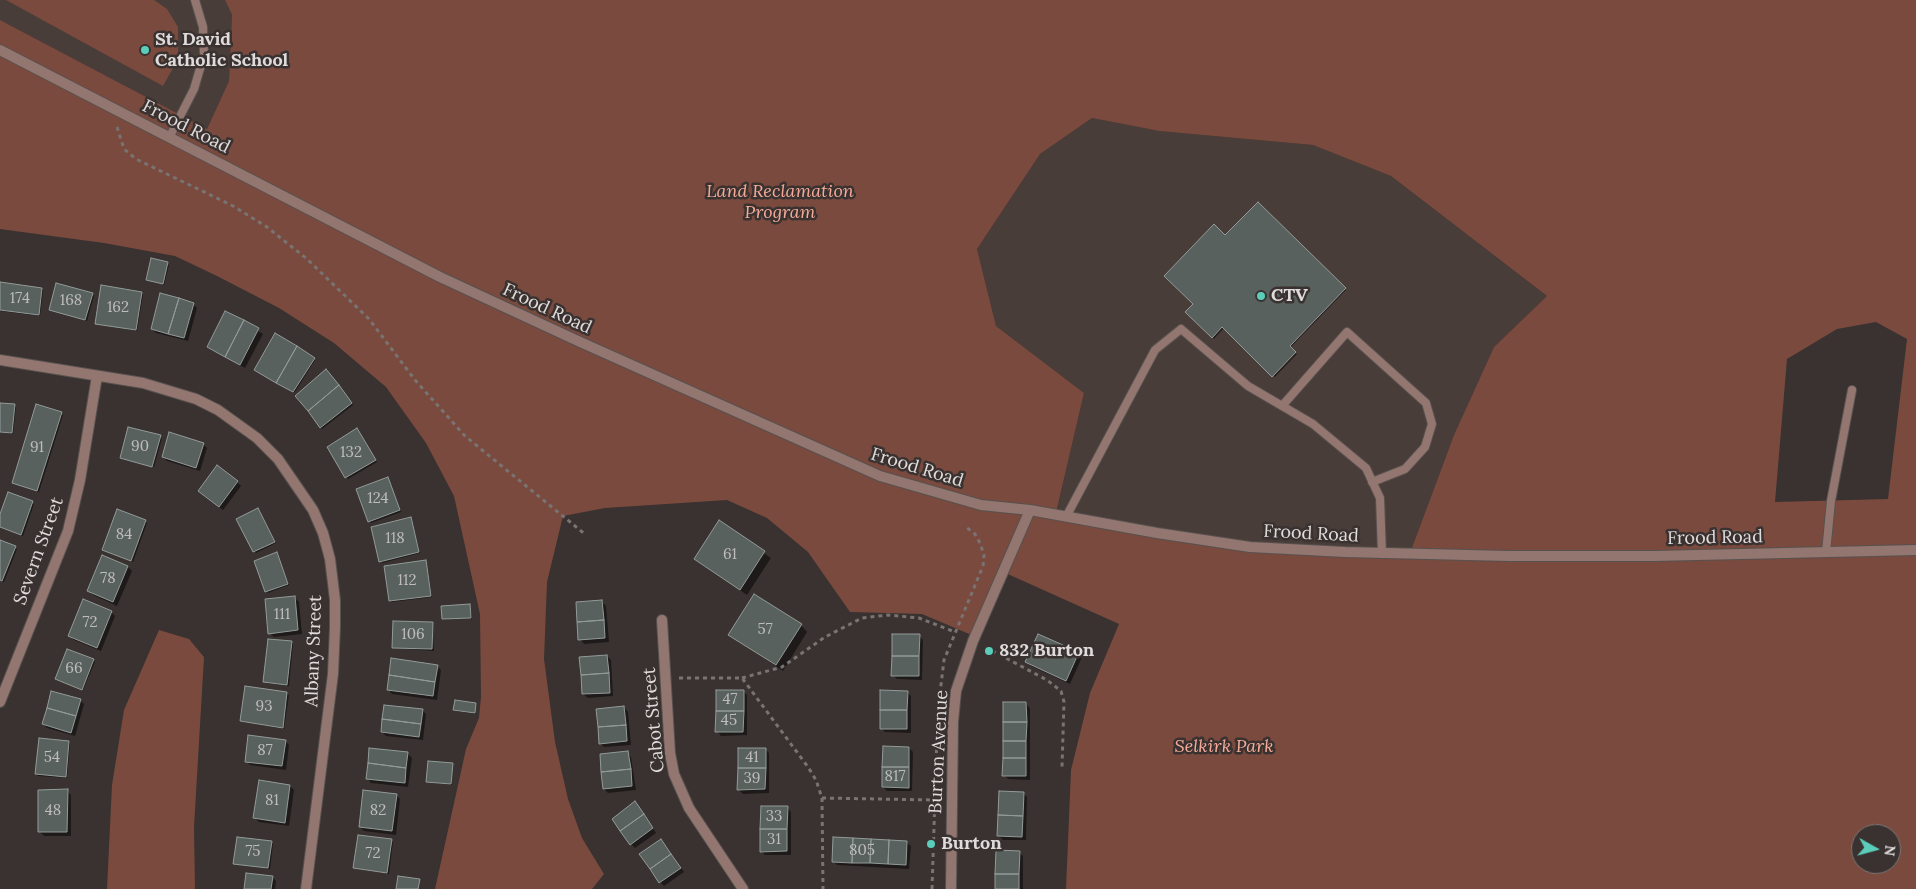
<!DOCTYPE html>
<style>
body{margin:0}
#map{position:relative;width:1916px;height:889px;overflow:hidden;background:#393230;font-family:Lora,serif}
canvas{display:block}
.north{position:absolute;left:1851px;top:824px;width:50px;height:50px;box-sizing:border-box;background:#393230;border:1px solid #7c7674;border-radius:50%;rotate:97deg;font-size:14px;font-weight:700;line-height:20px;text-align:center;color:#e0dcdb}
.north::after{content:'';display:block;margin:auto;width:18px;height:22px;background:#5bcebb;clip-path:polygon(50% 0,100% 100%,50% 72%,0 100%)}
</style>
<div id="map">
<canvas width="1916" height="889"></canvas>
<div class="north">N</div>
</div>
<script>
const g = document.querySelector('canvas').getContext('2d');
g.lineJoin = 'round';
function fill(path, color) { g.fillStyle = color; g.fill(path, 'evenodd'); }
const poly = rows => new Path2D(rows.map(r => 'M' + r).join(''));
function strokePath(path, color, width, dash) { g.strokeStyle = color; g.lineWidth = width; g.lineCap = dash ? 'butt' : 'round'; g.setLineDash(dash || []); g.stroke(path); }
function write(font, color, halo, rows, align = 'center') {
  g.font = font + ' Lora,serif'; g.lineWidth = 5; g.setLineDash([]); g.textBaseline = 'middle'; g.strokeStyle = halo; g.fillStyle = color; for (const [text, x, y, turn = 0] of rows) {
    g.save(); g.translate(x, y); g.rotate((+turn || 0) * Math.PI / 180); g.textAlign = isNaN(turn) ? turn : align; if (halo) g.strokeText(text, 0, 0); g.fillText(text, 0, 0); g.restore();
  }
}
fill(poly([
 [0,0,225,0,232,15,229,81,207,129,0,20],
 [1092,118,1159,131,1313,145,1391,176,1547,296,1494,347,1454,435,1410,553,1250,546,1056,514,1084,393,996,326,977,249,1040,154]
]), '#493d39');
fill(poly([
 [6,0,154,0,167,9,178,27,178,59,163,86],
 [225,0,1916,0,1916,889,1066,889,1071,770,1090,693,1119,624,1001,571,974,636,922,614,850,612,808,552,767,518,727,500,605,508,563,516,547,582,544,659,555,742,568,799,582,838,604,874,592,889,435,889,466,749,479,718,481,697,480,614,454,496,426,443,386,387,334,343,279,308,217,276,175,256,104,243,0,229,0,20,207,129,229,81,232,15],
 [1092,118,1159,131,1313,145,1391,176,1547,296,1494,347,1454,435,1410,553,1250,546,1056,513,1084,393,996,326,977,249,1040,154],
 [1876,322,1907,339,1888,499,1775,502,1787,359,1837,329],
 [1861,834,1891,834,1891,864,1861,864],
 [159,630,189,639,204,657,194,827,195,889,107,889,112,785,124,710]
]), '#7a4a3e');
fill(poly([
 [1258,204,1346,290,1290,348,1297,354,1275,377,1224,328,1214,339,1187,312,1195,304,1225,237],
 [152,259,169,265,164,285,147,279],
 [0,284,42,289,43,291,40,316,0,311],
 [141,293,143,295,137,331,96,323],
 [92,294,94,296,87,321,50,309],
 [193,304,197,308,188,341,156,333,152,329],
 [226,313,263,334,245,368,209,347],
 [314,359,315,360,295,392,257,371],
 [327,372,353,405,322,429,296,396],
 [0,404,16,407,13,434,0,432],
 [61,413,63,415,39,492,15,484,13,483],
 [359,432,377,462,348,479,328,447],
 [160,437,162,438,154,467,121,457],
 [203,444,207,448,200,471,167,461,163,457],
 [388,478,401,512,371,523,369,521],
 [237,482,241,486,223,510,203,495],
 [9,494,34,504,23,536,0,527,0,518],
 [258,509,276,543,256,553,238,519],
 [410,518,420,553,382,563,381,561],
 [145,521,147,523,133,562,104,550],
 [719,522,771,558,747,595,695,559],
 [0,541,17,549,4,582,0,580],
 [278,556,289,585,268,593,266,591],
 [103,557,128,567,132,571,117,606,93,595,88,591],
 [426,561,432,597,392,602,390,601],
 [295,598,299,602,302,634,274,637,270,633],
 [602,602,606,606,609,642,584,644,580,639],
 [470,606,472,619,443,618],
 [111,612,115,616,101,651,74,640,69,636],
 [432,623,434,651,393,648],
 [801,625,807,632,783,671,729,634],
 [919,636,923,640,922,680,897,679,893,675],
 [291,642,293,644,289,686,266,683,265,681],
 [1078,653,1082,657,1070,684,1031,666,1027,662],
 [607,656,611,660,613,696,588,698,583,694],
 [93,660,95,662,83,690,57,679],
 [437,666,441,670,437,700,392,694,388,689],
 [246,688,289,695,284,729,242,721],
 [743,691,747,695,747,735,721,736,717,731],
 [907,692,911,696,911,733,885,732,881,728],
 [80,700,84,704,75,736,47,728,43,724],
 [456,701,476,705,476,714,456,711],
 [1026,704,1030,708,1030,780,1008,779,1004,775],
 [624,707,628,712,631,745,604,747,600,743],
 [422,710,426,714,423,740,386,736,382,732],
 [285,741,289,745,286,770,250,765,246,761],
 [69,742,70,744,67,778,38,776,36,774],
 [909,748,913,752,912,791,887,791,883,787],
 [765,749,769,753,769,793,743,794,739,790],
 [407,753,412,758,408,787,371,783,367,778],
 [627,753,631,757,636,790,608,793,604,789],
 [452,764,452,785,428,782],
 [290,786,294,790,289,826,259,822,255,818],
 [67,791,71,795,71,836,44,836,40,832],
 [1023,793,1027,797,1026,840,1003,840,999,836],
 [396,795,400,799,396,835,364,831,360,827],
 [639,807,656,833,635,848,631,844],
 [787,807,791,812,791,855,765,855,761,851],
 [391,841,393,842,389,874,355,868],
 [661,841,684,872,664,886,660,882],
 [271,842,273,844,270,869,235,863],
 [906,842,911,846,909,869,837,865,833,861],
 [1019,852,1023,856,1023,889,996,889],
 [272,877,276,881,275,889,246,889]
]), '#0007');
const building = poly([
 [1258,202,1346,288,1290,346,1296,352,1272,377,1222,327,1212,338,1185,312,1193,304,1164,276,1214,224,1225,235,1258,202],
 [151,258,168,262,163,284,146,280,151,258],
 [0,282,42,288,39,315,0,310,0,282],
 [56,283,93,293,85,320,49,310,56,283],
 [101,285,142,292,136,330,95,324,101,285],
 [160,293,179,298,168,334,151,329,160,293],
 [179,298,194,303,184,338,168,334,179,298],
 [225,311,244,320,225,357,207,347,225,311],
 [244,320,259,328,240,365,225,357,244,320],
 [275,333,297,346,276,383,254,370,275,333],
 [297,346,315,358,293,392,276,383,297,346],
 [326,369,339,385,308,411,295,396,326,369],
 [339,385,352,403,320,428,308,411,339,385],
 [0,403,15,404,12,433,0,432,0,403],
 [36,404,62,412,37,491,12,483,36,404],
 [128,427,161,435,152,467,120,458,128,427],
 [357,428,376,460,345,478,327,447,357,428],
 [169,432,204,443,196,468,162,457,169,432],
 [217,465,238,481,219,507,198,491,217,465],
 [388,477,400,510,368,522,356,489,388,477],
 [8,492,33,501,21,535,0,527,0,514,8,492],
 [258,508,275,542,253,552,236,519,258,508],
 [117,509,146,520,131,561,102,550,117,509],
 [411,517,419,552,379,562,371,527,411,517],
 [719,520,765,551,740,590,694,559,719,520],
 [0,540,16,546,2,581,0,580,0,540],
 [277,552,288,584,265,592,254,561,277,552],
 [102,555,128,566,113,602,87,591,102,555],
 [426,560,431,596,389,601,384,566,426,560],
 [754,594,802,624,776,665,728,635,754,594],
 [295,596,298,630,268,634,265,599,295,596],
 [83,599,112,611,97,648,68,636,83,599],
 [602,600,604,620,577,622,576,602,602,600],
 [470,604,471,618,442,619,441,606,470,604],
 [604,620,605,638,578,640,577,622,604,620],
 [393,621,433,622,432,649,392,648,393,621],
 [892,634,920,634,919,656,892,656,892,634],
 [1038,634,1079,652,1066,681,1025,662,1038,634],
 [268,639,292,641,287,685,263,682,268,639],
 [67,649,94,659,82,690,55,679,67,649],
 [607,655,609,673,581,675,579,657,607,655],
 [892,656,919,656,919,676,891,676,892,656],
 [391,658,438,665,435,682,389,675,391,658],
 [609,673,610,693,582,694,581,675,609,673],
 [389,675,435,682,433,696,387,690,389,675],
 [245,686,287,692,283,728,240,721,245,686],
 [716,690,744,690,744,711,716,711,716,690],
 [880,690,908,691,907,710,880,710,880,690],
 [51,691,81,699,76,716,47,708,51,691],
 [455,700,476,703,475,713,453,710,455,700],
 [1003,702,1026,702,1027,722,1003,722,1003,702],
 [384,705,423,709,421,724,382,719,384,705],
 [624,706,626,725,598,727,596,709,624,706],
 [47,708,76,716,71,733,42,724,47,708],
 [880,710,907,710,907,729,880,729,880,710],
 [716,711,744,711,743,732,715,732,716,711],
 [382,719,421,724,419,737,381,732,382,719],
 [1003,722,1027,722,1026,741,1003,741,1003,722],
 [626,725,627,741,599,744,598,727,626,725],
 [248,735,286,740,282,766,245,762,248,735],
 [39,738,69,741,66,777,35,774,39,738],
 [1003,741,1026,741,1026,758,1003,758,1003,741],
 [883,746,909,747,909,767,882,767,883,746],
 [369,748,408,752,406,768,368,763,369,748],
 [738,748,766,748,766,768,738,768,738,748],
 [628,751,631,769,601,772,600,754,628,751],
 [1003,758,1026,758,1026,776,1002,776,1003,758],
 [428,761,453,763,451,784,426,782,428,761],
 [368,763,406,768,405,783,366,779,368,763],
 [882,767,909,767,909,788,882,787,882,767],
 [738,768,766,768,765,789,737,790,738,768],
 [631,769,632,786,603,789,601,772,631,769],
 [259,780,290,785,285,823,253,818,259,780],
 [68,789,67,832,38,832,38,790,68,789],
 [363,790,397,794,392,831,359,827,363,790],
 [999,791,1024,792,1023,816,998,815,999,791],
 [635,801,644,814,620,831,612,819,635,801],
 [761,806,788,806,787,829,760,829,761,806],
 [644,814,653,828,630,845,620,831,644,814],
 [998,815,1023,816,1022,837,997,836,998,815],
 [760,829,787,829,787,851,760,852,760,829],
 [358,835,392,839,387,873,353,868,358,835],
 [237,837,272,841,268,868,233,864,237,837],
 [833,837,853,838,852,863,832,862,833,837],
 [853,838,871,839,870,863,852,863,853,838],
 [661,839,671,854,650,869,639,854,661,839],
 [871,839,889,840,888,864,870,863,871,839],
 [889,840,907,841,906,865,888,864,889,840],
 [996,850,1020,851,1019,874,995,874,996,850],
 [671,854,681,868,659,883,650,869,671,854],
 [246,873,273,876,271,889,244,889,246,873],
 [995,874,1019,874,1019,889,995,889,995,874],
 [398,876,420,879,418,889,396,889,398,876]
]);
fill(building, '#59615f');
strokePath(building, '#929b99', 1);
const service = poly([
 [170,136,194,89,204,55,203,27,195,0],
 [1282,406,1347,332,1426,403,1432,424,1425,447,1405,469,1372,482],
 [1066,517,1155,350,1181,329,1248,386,1313,424,1366,468,1380,498,1382,554],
 [1826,552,1831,501,1852,390]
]);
const minor = poly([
 [0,360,143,383,196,399,218,410,257,438,278,459,313,510,323,533,330,559,335,600,335,627,333,674,306,889],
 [662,620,670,753,674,774,689,808,743,889],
 [0,702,68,531,80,480,97,376]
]);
const tertiary = poly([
 [0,50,440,277,578,341,880,476,981,505,1030,510,1157,533,1250,547,1345,552,1508,556,1654,556,1916,550],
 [951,889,953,722,956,691,973,641,1030,510]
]);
strokePath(service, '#57514f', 10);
strokePath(minor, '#57514f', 12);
strokePath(tertiary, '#57514f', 12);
strokePath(poly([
 [117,127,124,149,136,159,233,206,267,227,307,259,369,319,415,380,465,436,586,535],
 [985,647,1047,680,1061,691,1064,702,1062,767],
 [679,678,742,678,808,767,816,780,822,798,823,889],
 [742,678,782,667,825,637,862,618,888,615,919,618,955,632],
 [937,718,944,660,983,566,984,555,980,543,975,534,966,527],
 [822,798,935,800],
 [932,889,937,735]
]), '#797371', 3, [4, 4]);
strokePath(service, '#93766f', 8);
strokePath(minor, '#93766f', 10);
strokePath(tertiary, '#93766f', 10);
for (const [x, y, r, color] of [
 [145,50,5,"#5bcebb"],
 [1261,296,5,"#5bcebb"],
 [989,651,5,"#5bcebb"],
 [931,844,5,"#5bcebb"]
]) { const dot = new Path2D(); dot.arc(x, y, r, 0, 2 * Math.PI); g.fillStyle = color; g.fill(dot); strokePath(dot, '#393230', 2); }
write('15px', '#bebdbc', null, [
 ["174",20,299],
 ["168",71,301],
 ["162",118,308],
 ["90",140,447],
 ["91",37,448],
 ["132",351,453],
 ["124",378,499],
 ["84",124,535],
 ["118",395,539],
 ["61",730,555],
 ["78",108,579],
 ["112",407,581],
 ["111",282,615],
 ["72",90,623],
 ["57",765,630],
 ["106",413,635],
 ["66",74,669],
 ["47",730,700],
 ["93",264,707],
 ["45",729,721],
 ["87",265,751],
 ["54",52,758],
 ["41",752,758],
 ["817",895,777],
 ["39",752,779],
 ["81",272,801],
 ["48",53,811],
 ["82",378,811],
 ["33",774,817],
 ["31",774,840],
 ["805",862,851],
 ["75",253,852],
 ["72",373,854]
]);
write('bold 18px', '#e0dcdb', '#393230', [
 ["St. David",155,40],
 ["Catholic School",155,61],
 ["CTV",1271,296],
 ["832 Burton",999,651],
 ["Burton",941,844]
], 'left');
write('18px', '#e0dcdb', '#393230', [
 ["Frood Road",186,127,27],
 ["Frood Road",547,309,25],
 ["Frood Road",917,468,17],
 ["Frood Road",1311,534,3],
 ["Frood Road",1715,538,-1],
 ["Severn Street",39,551,-70],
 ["Albany Street",314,651,-88],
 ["Cabot Street",654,720,-95],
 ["Burton Avenue",939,752,-87]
]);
write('italic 18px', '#f5ab98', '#393230', [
 ["Land Reclamation",780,192],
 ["Program",780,213],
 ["Selkirk Park",1224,747]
]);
</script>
